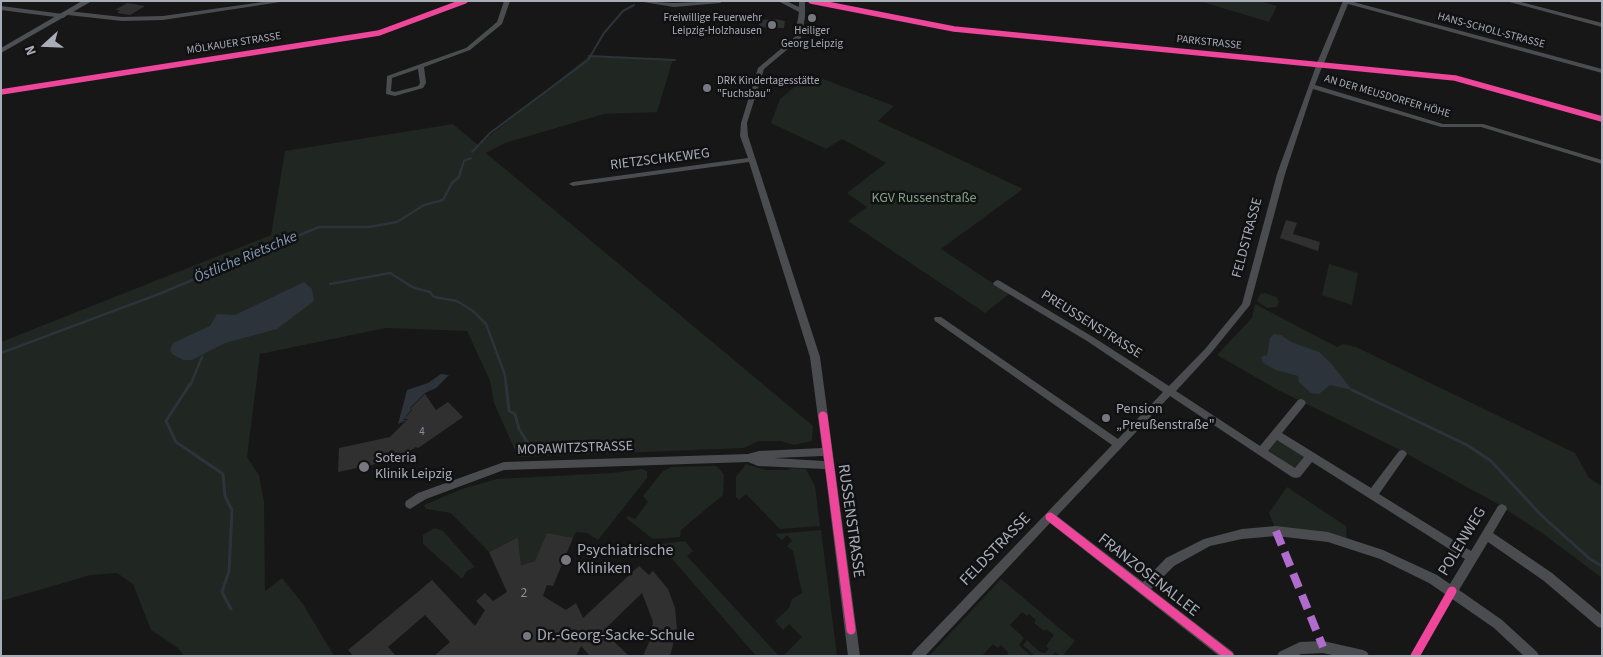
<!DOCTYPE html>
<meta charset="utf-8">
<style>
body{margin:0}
#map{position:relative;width:1603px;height:657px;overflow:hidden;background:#171717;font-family:"Source Sans 3",sans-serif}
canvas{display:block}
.frame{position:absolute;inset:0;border:2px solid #a9adb7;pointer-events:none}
.north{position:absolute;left:20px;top:20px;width:50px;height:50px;-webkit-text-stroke:4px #111113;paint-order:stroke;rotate:250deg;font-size:14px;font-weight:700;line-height:20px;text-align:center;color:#a9adb7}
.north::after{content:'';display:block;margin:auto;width:18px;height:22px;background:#a9adb7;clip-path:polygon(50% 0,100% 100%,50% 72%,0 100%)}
</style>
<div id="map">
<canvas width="1603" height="657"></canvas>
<div class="frame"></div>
<div class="north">N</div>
</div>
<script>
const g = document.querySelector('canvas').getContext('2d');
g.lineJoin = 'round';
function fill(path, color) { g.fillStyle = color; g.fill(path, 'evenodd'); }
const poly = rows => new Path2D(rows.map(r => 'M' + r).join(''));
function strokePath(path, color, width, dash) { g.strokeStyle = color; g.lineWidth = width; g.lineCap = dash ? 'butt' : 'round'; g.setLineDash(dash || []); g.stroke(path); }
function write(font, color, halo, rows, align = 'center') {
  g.font = font + ' "Source Sans 3",sans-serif'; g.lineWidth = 5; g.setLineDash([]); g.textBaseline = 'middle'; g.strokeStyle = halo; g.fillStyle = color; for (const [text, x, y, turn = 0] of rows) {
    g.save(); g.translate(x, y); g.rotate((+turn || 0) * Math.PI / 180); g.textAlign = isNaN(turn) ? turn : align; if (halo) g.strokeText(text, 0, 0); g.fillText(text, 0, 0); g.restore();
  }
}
fill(poly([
 [1199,1,1260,1,1277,6,1269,22],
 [589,56,673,59,657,112,604,114,505,143,486,153,813,426,812,441,794,445,781,441,759,441,744,448,518,457,494,403,490,381,467,331,386,328,260,354,247,457,259,475,264,502,265,591,282,578,303,604,334,656,184,656,178,648,151,630,133,584,117,573,91,575,1,601,1,342,271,235,285,151,453,124,478,145],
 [810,74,894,106,878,121,1023,189,941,249,1009,294,985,313,848,221,867,207,847,193,886,163,842,139,826,149,771,123,780,99],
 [1329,264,1358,273,1352,305,1322,295],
 [1265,293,1276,297,1279,301,1277,307,1267,308,1257,301,1260,294],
 [1255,304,1337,347,1343,344,1356,347,1575,453,1589,478,1602,486,1602,578,1542,533,1496,503,1396,448,1276,389,1217,355,1252,318],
 [1276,434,1311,456,1296,474,1261,452],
 [746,464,766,470,787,470,793,468,806,469,815,486,820,526,780,529,746,494,739,500,736,497,736,477],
 [716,466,724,474,723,495,681,530,680,537,653,539,626,518,628,516,635,519,648,502,643,496,663,471,671,467],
 [642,469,647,471,647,478,598,540,587,533,576,532,573,538,535,561,521,565,518,537,489,552,451,513,426,509,424,505,462,489,497,479,612,473],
 [1287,487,1346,526,1347,542,1276,531,1269,513],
 [435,528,443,531,475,567,467,571,462,579,423,544,423,535],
 [821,530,837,656,783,656,802,637,789,624,783,630,775,621,789,608,792,599,802,593,793,551,787,546,792,541,787,535,782,540,775,534],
 [685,541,693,551,687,556,779,656,756,656,661,546,661,544],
 [1001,579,1082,647,1083,648,1075,641,1064,654,1065,656,1060,656,1055,652,1052,656,1035,656,1023,645,1027,640,1040,652,1045,653,1049,649,1046,646,1054,635,1046,629,1044,631,1034,623,1036,620,1029,614,1027,616,1022,612,1010,625,1024,638,1019,645,1031,656,1007,656,1008,652,1001,645,998,648,993,644,982,656,929,656]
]), '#202621');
fill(poly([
 [304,282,312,289,314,301,277,329,225,343,192,360,183,360,172,354,170,350,173,343,210,326,217,314,235,315],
 [1274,334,1281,335,1291,342,1319,352,1330,362,1352,390,1330,385,1319,394,1311,393,1299,382,1298,376,1276,370,1263,363,1261,357,1267,355,1270,338],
 [441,374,449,375,436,388,425,393,410,408,411,410,403,420,407,420,398,424,407,390,428,383]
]), '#2d333a');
strokePath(poly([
 [589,56,675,60],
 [472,152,490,133,588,60,604,33,623,11,634,5],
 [461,171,464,161,471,158]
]), '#2d333a', 2);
strokePath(poly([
 [330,284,390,273,414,288,430,292,434,297,457,301,473,311,486,324,505,375,506,386],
 [1,353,159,294,319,227,369,227,397,222,424,205,443,200,452,183,459,177,461,169],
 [190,386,202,357]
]), '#2d333a', 2.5);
strokePath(poly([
 [190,384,166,421,176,442,223,474,225,496,232,510,229,571,222,592,231,609],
 [506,384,509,411,515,414,519,429,529,445],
 [1352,390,1467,445,1491,461,1541,515,1590,559,1602,566]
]), '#2d333a', 3);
fill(poly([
 [127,3,145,6,130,15,117,13,120,10,115,10],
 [775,19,785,21,784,28,759,27,760,20],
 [1286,220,1297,223,1293,234,1320,242,1318,251,1280,238],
 [425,394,436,410,448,402,463,417,427,442,418,448,416,447,400,457,400,454,383,458,383,461,372,465,338,472,339,448,390,437,408,419,404,419,412,410,410,409],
 [547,533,573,538,553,586,547,585,543,596,566,610,576,603,583,618,639,566,649,575,653,571,668,589,675,608,677,629,670,656,643,656,650,640,653,622,642,593,603,631,629,656,590,656,581,646,576,656,434,656,450,642,425,615,388,647,396,656,353,656,348,650,432,580,475,626,485,610,476,601,485,593,493,601,507,592,489,552,518,537,521,565,535,561]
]), '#303031');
fill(poly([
 [270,1,287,1,163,20,122,21,68,15,65,13,68,11,122,17,163,16,270,1],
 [459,1,468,1,379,35,1,94,1,90,378,31,459,1],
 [504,1,510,1,502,24,470,50,424,67,426,83,423,88,395,96,386,94,387,76,466,48,497,22,504,1],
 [418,69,420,83,418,86,395,92,391,91,392,78,418,69],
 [637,1,674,3,723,1,720,3,674,7,637,1],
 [778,1,786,1,799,7,799,1,805,1,805,17,801,38,764,69,747,123,748,136,820,357,860,656,848,656,825,469,758,466,748,462,504,470,426,499,410,509,406,507,405,504,406,501,418,493,504,462,748,454,759,451,822,448,810,357,749,162,573,186,569,184,573,182,748,158,740,136,741,123,758,68,795,37,799,12,778,1],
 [823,456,824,461,774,458,823,456],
 [808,1,821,1,954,27,1317,63,1343,1,1350,1,1602,69,1602,73,1348,4,1324,63,1455,76,1602,117,1602,121,1455,80,1322,67,1315,85,1443,124,1483,124,1602,160,1602,164,1481,127,1441,127,1313,89,1285,174,1250,305,1211,353,1176,391,1260,446,1298,400,1301,399,1304,400,1306,403,1304,406,1282,433,1371,488,1399,451,1402,450,1405,451,1407,454,1405,457,1379,494,1471,551,1498,506,1502,504,1506,506,1507,509,1493,533,1552,573,1602,615,1602,628,1598,627,1544,581,1488,542,1459,590,1502,620,1537,652,1539,656,1524,656,1494,628,1429,583,1380,559,1328,542,1276,536,1242,539,1210,546,1174,566,1151,589,1233,652,1235,656,1219,656,1050,523,925,656,911,656,913,652,1112,445,935,321,934,319,935,317,941,317,1118,439,1163,392,1087,341,994,285,993,283,997,280,1000,281,1093,337,1169,386,1205,349,1242,304,1277,174,1316,66,954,31,808,1],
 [1170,396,1292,477,1296,478,1300,477,1312,462,1465,559,1450,584,1437,575,1383,550,1328,532,1276,526,1242,529,1204,539,1166,558,1143,582,1057,516,1170,396],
 [1277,440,1304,457,1295,468,1268,451,1277,440],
 [1506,1,1517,1,1602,23,1602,27,1506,1],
 [1,6,63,14,66,16,63,18,1,10,1,6],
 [1323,641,1363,650,1367,652,1369,656,1336,656,1323,653,1301,654,1296,656,1277,656,1279,652,1300,642,1323,641]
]), '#4b4c50');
fill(poly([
 [82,1,92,1,1,53,1,48,82,1]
]), '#4e4f52');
strokePath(poly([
 [1276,531,1323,647]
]), '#b06ccc', 8, [15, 8]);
strokePath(poly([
 [811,1,954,29,1455,78,1602,119],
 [1,92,379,33,465,1]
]), '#ed469a', 5.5);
strokePath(poly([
 [823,416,851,630],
 [1050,517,1229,656],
 [1415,656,1452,591]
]), '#ed469a', 9);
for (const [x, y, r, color] of [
 [812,18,5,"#76787f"],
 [772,25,5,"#76787f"],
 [707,88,5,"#76787f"],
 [1106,418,5,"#76787f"],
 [364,467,6,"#76787f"],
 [566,560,6,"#76787f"],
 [527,636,5,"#76787f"]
]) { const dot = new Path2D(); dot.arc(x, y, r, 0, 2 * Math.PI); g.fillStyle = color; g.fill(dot); strokePath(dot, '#111113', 2); }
write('11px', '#a9adb7', '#111113', [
 ["Freiwillige Feuerwehr",762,19],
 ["Leipzig-Holzhausen",762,32],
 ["Heiliger",812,32,"center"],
 ["Georg Leipzig",812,45,"center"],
 ["DRK Kindertagesstätte",717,82,"left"],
 ["\"Fuchsbau\"",717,95,"left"]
], 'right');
write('11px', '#a9adb7', '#111113', [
 ["HANS-SCHOLL-STRASSE",1491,31,15],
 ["PARKSTRASSE",1209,43,6],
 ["MÖLKAUER STRASSE",234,44,-9],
 ["AN DER MEUSDORFER HÖHE",1387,97,16]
]);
write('11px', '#8b8e96', null, [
 ["4",422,433]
]);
write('14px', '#a9adb7', '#111113', [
 ["RIETZSCHKEWEG",660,160,-7],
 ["FELDSTRASSE",1248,238,-75],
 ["PREUSSENSTRASSE",1091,325,32],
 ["MORAWITZSTRASSE",575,449,-2]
]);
write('14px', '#81a184', '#111113', [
 ["KGV Russenstraße",924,199]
]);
write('14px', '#a9adb7', '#111113', [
 ["Pension",1116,410],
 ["„Preußenstraße\"",1116,426],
 ["Soteria",375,459],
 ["Klinik Leipzig",375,475]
], 'left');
write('14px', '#8b8e96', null, [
 ["2",524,594]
]);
write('italic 15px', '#8299b0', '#111113', [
 ["Östliche Rietschke",246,258,-23]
]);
write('16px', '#a9adb7', '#111113', [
 ["RUSSENSTRASSE",850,521,82],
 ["POLENWEG",1463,542,-59],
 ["FELDSTRASSE",996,550,-46],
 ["FRANZOSENALLEE",1148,576,38]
]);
write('16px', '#a9adb7', '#111113', [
 ["Psychiatrische",577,551],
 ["Kliniken",577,569],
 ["Dr.-Georg-Sacke-Schule",537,636]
], 'left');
</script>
